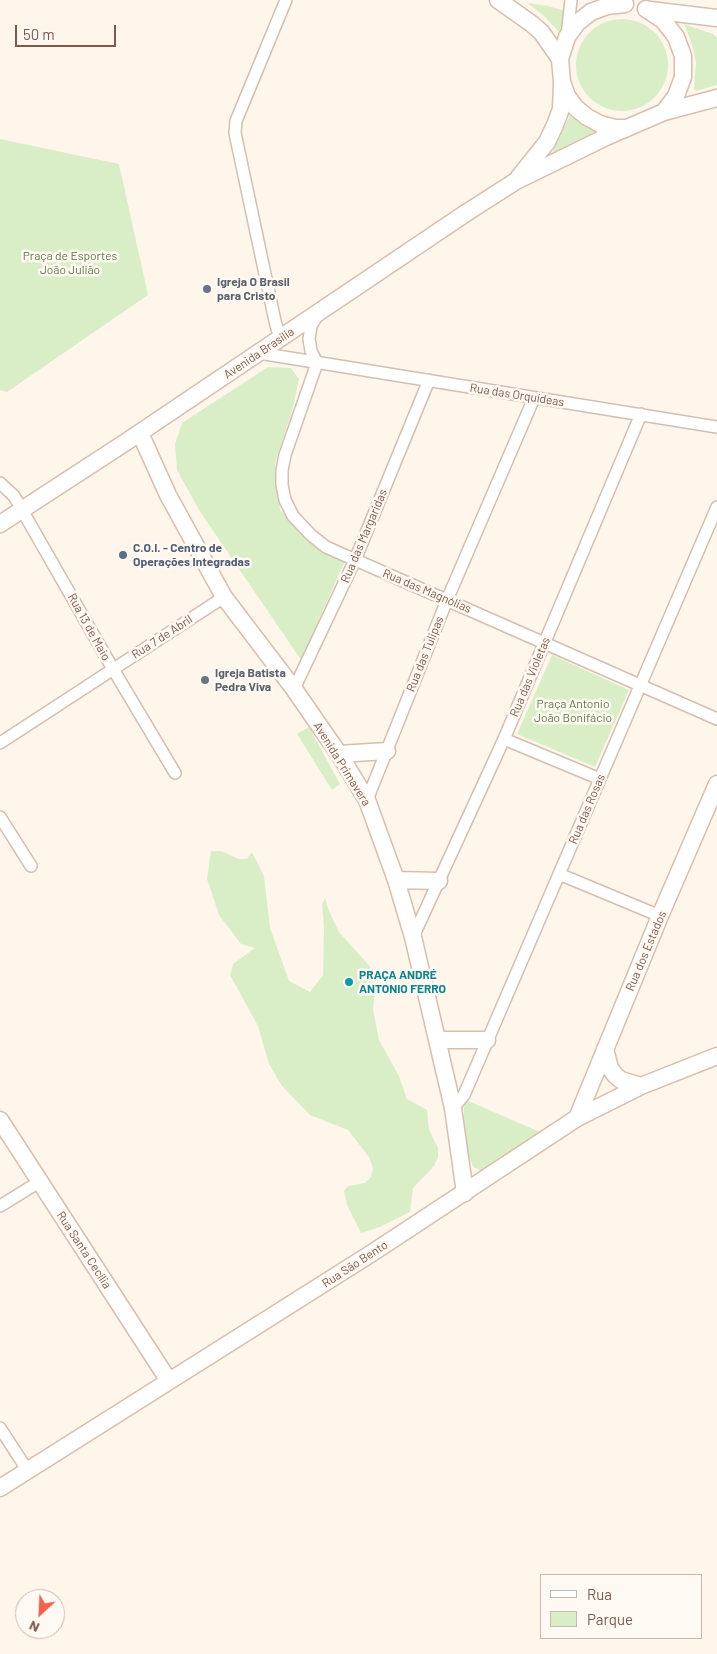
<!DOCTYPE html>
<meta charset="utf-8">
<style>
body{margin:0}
#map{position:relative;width:717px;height:1654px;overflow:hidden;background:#fef5eb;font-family:Barlow,sans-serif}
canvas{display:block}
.legend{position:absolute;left:540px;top:1574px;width:162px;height:65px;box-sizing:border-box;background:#fff9f3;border:1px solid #cbb9b0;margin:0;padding:6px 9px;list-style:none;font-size:15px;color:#7c594b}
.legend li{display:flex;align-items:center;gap:10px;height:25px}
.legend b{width:25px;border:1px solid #cbb9b0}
.north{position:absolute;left:15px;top:1589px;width:50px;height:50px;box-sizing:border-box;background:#fff9f3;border:1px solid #cbb9b0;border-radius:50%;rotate:205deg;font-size:14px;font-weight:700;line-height:20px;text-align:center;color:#7c594b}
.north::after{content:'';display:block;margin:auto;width:18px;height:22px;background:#ee6349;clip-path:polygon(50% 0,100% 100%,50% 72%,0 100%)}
.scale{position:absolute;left:15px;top:25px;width:101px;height:22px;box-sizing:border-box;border:2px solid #7c594b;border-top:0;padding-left:6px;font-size:15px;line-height:18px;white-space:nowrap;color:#7c594b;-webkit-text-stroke:4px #fff9f3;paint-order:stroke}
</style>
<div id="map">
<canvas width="717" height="1654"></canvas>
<ul class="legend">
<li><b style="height:6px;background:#fff"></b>Rua</li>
<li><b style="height:14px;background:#d9eec7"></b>Parque</li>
</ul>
<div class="north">N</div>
<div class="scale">50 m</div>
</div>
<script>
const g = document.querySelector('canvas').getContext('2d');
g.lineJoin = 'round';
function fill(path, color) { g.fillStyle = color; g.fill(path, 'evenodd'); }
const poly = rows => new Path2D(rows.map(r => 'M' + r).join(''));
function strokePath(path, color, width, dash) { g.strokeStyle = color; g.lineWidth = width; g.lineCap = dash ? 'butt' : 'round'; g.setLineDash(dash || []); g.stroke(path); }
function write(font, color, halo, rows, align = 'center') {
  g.font = font + ' Barlow,sans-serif'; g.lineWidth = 5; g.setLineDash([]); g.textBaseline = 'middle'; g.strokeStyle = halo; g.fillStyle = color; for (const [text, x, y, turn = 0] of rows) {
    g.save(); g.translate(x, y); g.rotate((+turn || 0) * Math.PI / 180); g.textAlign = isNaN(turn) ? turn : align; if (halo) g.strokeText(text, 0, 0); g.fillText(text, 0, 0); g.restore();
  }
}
fill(poly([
 [527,3,548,6,565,11,560,33,543,15],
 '576 65a46 46 0 1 1 92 0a46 46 0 1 1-92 0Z',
 [684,24,713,34,717,38,717,85,696,91,694,89,696,62,691,41],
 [571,113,577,119,595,132,552,153],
 [0,139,119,164,148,295,7,392,0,390],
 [268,367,291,368,299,379,293,408,275,463,280,510,302,535,344,563,301,660,199,510,177,470,175,444,182,423],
 [552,655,629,690,595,767,517,734],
 [309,727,340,784,332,790,297,734],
 [211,851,221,851,239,859,247,859,252,852,264,876,270,928,289,981,310,992,323,975,324,927,322,904,325,898,329,911,339,932,374,971,376,981,373,1010,379,1040,399,1076,407,1099,427,1110,429,1130,438,1148,438,1157,434,1166,413,1188,410,1212,380,1227,361,1233,347,1205,344,1191,348,1186,365,1183,371,1177,373,1169,369,1157,348,1130,310,1115,282,1086,269,1064,258,1026,230,975,233,964,255,948,241,944,219,915,207,879],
 [466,1100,540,1132,487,1169,480,1170,473,1167,466,1148,464,1124,464,1107]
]), '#d9eec7');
const street = poly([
 [567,36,571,0],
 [280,339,275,321,235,133,236,121,286,0],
 [259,353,717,427],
 [317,363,285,455,282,470,282,485,285,500,293,516,311,535,326,547,717,719],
 [317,363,311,351,309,339,311,326,317,316],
 [0,483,14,496,113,669,175,773],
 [294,689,355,560,429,380],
 [504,739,600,779],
 [0,743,224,597],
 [367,800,447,600,534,398],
 [0,817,31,866],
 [559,874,660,916],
 [413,937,504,739,641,414],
 [453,1108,464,1095,717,507],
 [0,1206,39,1182],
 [0,1428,28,1471]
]);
const secondary = poly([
 [498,0,532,24,542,33,560,59],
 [625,4,607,6,591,12,577,23,567,37,560,59,562,82,567,96,576,108,587,117,600,124,615,128,627,128],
 [650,10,717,18],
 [664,112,717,98],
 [519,177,547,142,555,125,561,109,562,84],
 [140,433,168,495,224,597,294,689,339,754,367,800,396,880,413,937,453,1108,465,1193],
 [0,524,126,442,466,213,516,181,606,137,664,112,676,96,683,77,683,56,676,37,663,20,646,9],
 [339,754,387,751],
 [396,880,439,881],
 [438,1040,487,1040],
 [605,1049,610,1068,615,1075,621,1080,641,1086],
 [577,1118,660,916,717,784],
 [0,1120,169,1381],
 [0,1488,372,1253,577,1118,641,1086,717,1056]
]);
strokePath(street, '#d4beb1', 14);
strokePath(secondary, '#d8beae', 19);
strokePath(street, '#fff', 11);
strokePath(secondary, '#fff', 16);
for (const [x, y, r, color] of [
 [207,289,5,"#6b7280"],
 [123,555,5,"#5c6f8a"],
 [205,680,5,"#6b7280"],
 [349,982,5,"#0f9aa8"]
]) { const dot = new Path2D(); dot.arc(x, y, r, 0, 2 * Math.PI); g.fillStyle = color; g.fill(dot); strokePath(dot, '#fff9f3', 2); }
write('12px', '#557c3f', '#fff9f3', [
 ["Praça de Esportes",70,256],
 ["João Julião",70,270],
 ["Praça Antonio",573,704],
 ["João Bonifácio",573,718]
]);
write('bold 12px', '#5b616d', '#fff9f3', [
 ["Igreja O Brasil",217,282],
 ["para Cristo",217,296],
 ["Igreja Batista",215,673],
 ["Pedra Viva",215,687]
], 'left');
write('12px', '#7c594b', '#fff9f3', [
 ["Avenida Brasília",259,353,-34],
 ["Rua das Orquídeas",517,395,9],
 ["Rua das Margaridas",364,536,-67],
 ["Rua das Magnólias",427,591,23],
 ["Rua 13 de Maio",89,627,61],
 ["Rua 7 de Abril",162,637,-33],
 ["Rua das Tulipas",425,654,-68],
 ["Rua das Violetas",530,677,-67],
 ["Avenida Primavera",342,764,58],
 ["Rua das Rosas",587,809,-67],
 ["Rua dos Estados",646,951,-67],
 ["Rua Santa Cecília",84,1250,57],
 ["Rua São Bento",355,1264,-33]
]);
write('bold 12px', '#4e5e75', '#fff9f3', [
 ["C.O.I. - Centro de",133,548],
 ["Operações Integradas",133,562]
], 'left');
write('bold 12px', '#0d838f', '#fff9f3', [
 ["PRAÇA ANDRÉ",359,975],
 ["ANTONIO FERRO",359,989]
], 'left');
</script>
